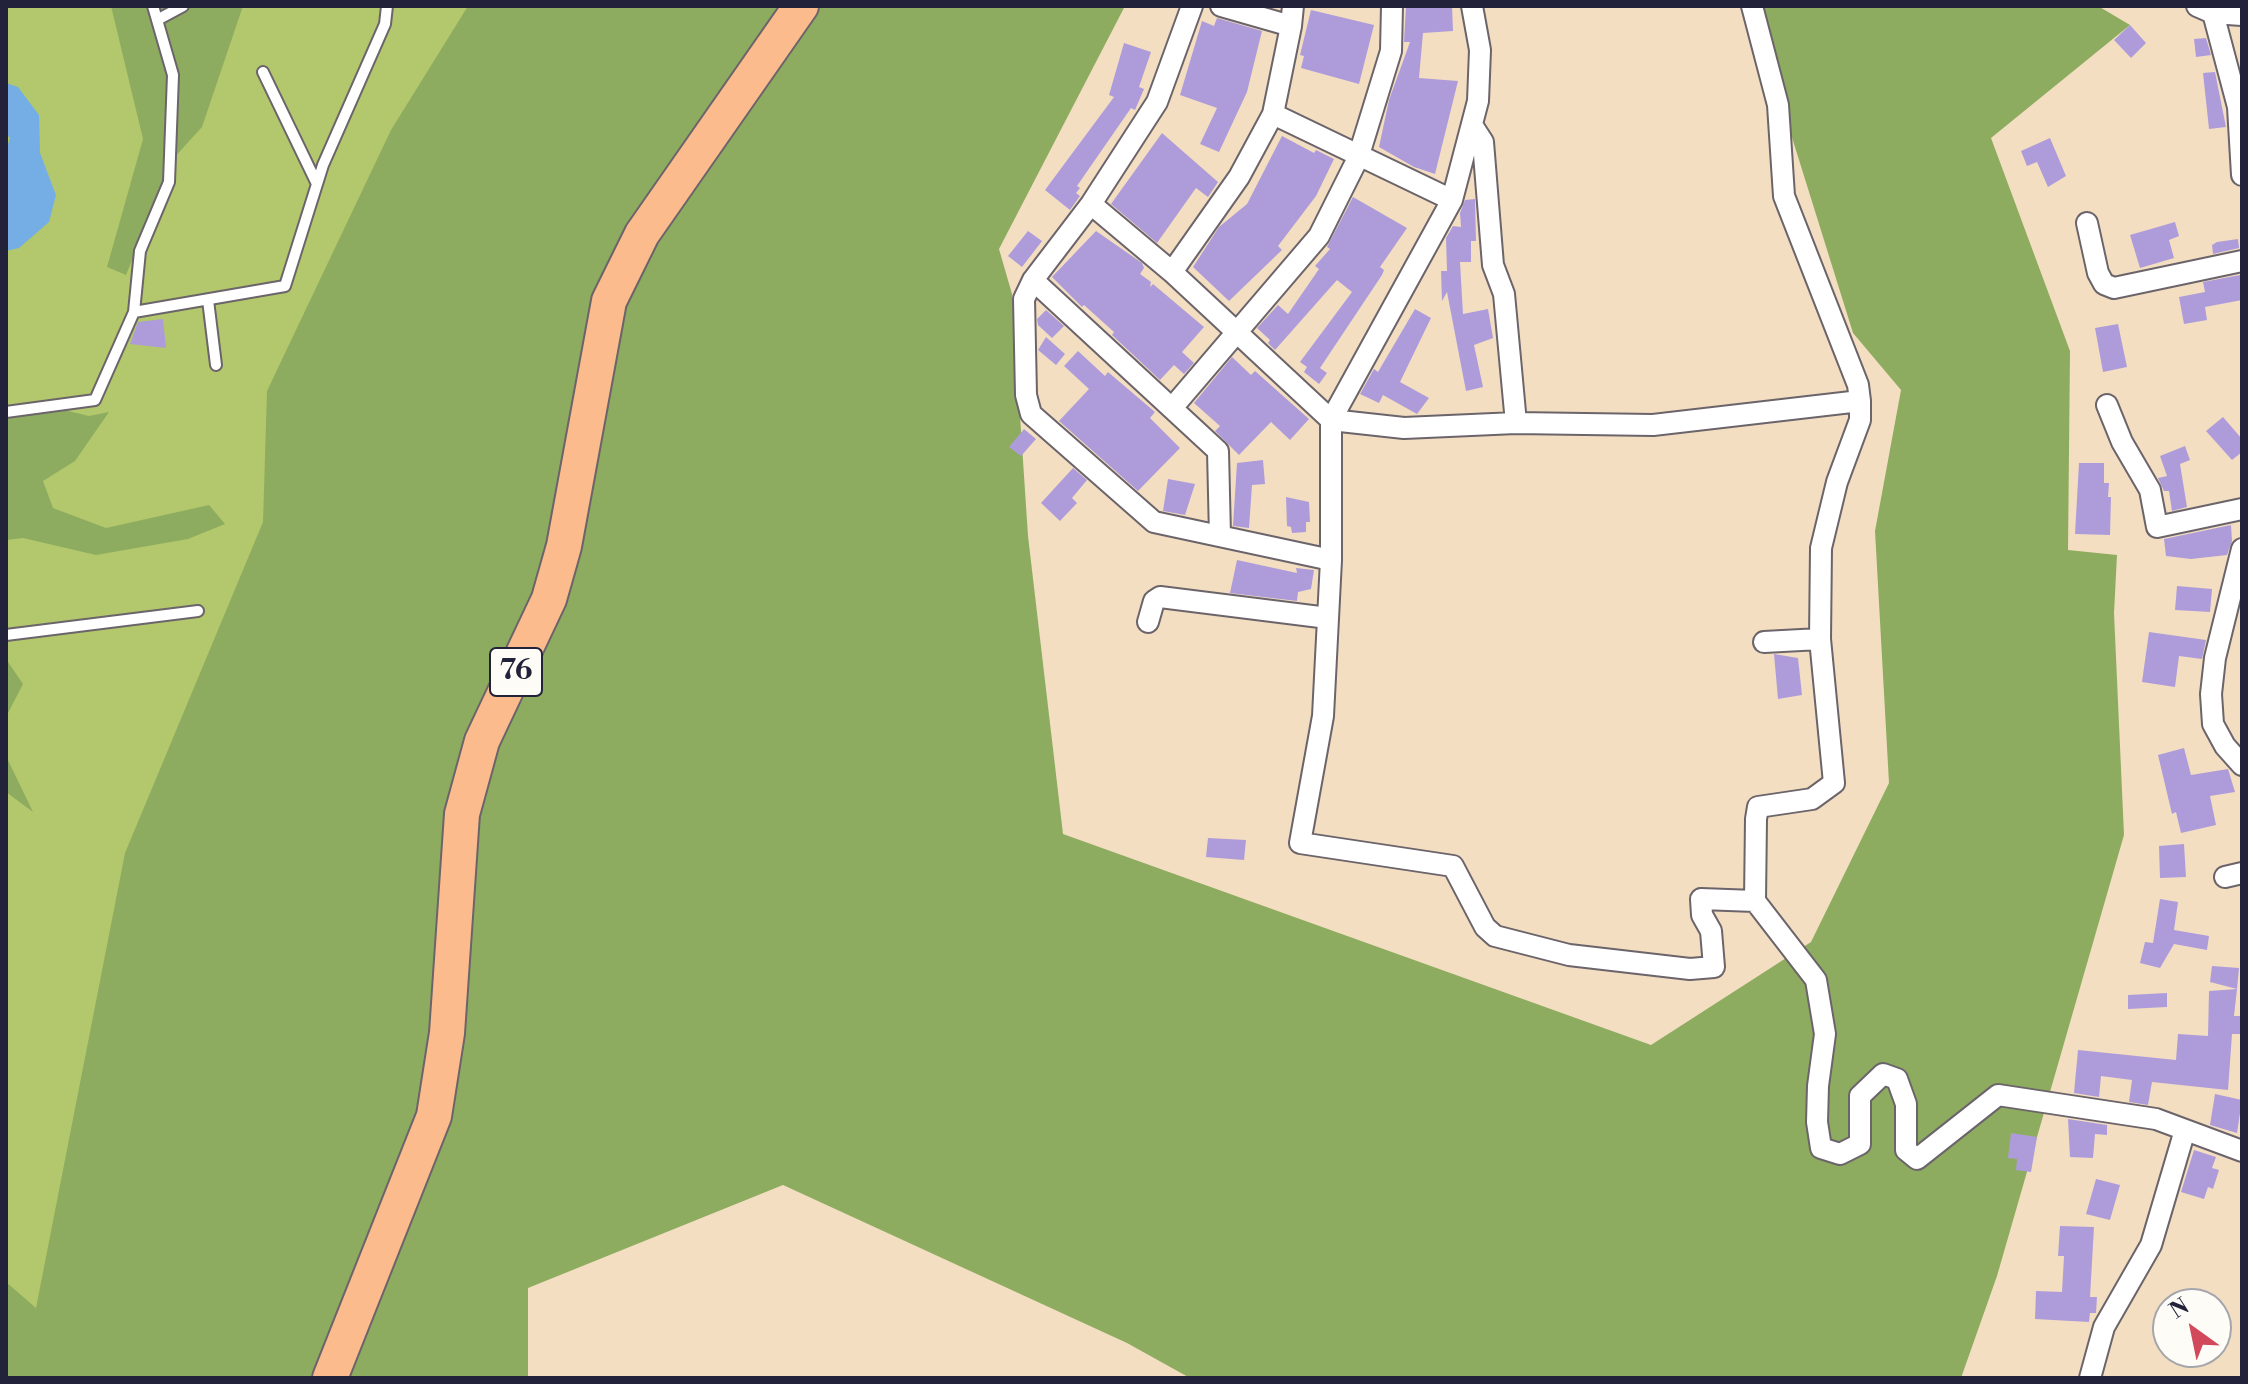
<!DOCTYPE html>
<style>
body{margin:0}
#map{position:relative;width:2248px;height:1384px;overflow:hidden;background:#f3dec2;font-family:"Libre Bodoni",serif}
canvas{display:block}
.frame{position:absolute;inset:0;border:8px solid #22223b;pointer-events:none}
.north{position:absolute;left:2152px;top:1288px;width:80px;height:80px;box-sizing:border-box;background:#fdfcf7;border:2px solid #a5a5ac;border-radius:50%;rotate:327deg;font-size:22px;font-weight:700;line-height:32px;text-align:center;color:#22223b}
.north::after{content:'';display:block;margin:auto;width:28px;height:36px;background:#d1495b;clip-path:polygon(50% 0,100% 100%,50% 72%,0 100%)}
</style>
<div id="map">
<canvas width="2248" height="1384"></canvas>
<div class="frame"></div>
<div class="north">N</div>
</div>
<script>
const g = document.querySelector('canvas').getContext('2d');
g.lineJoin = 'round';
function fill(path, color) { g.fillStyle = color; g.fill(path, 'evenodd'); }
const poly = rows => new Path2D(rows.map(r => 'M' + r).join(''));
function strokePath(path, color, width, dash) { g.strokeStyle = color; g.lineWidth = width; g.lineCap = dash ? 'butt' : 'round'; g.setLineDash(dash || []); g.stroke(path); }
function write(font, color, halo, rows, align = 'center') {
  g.font = font + ' "Libre Bodoni",serif'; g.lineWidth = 6; g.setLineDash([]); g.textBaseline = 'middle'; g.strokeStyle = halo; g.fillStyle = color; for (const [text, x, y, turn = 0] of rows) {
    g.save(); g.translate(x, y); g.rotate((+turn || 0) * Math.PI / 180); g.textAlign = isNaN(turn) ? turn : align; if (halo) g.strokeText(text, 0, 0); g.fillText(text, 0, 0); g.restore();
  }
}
fill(poly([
 [6,6,491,6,45,1325,6,1340]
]), '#b3c86c');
fill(poly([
 [111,6,243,6,202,127,172,160,126,275,107,267,143,139],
 [468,6,1125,6,999,249,1012,294,1028,536,1063,834,1651,1045,1811,942,1889,783,1875,531,1901,390,1853,333,1751,6,2098,6,2130,25,1991,138,2070,351,2068,550,2117,555,2114,613,2124,835,1997,1276,1961,1378,1190,1378,1127,1343,783,1185,528,1288,528,1378,6,1378,6,1282,36,1308,125,853,263,522,267,391,391,130],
 [60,409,89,416,109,412,75,461,43,481,53,508,106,528,209,505,225,524,188,539,96,555,23,538,6,540,6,420,22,410],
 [6,659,23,684,6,717],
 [6,756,33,812,6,792]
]), '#8eac60');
fill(poly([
 [6,83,18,87,39,115,40,153,56,195,49,222,19,248,6,251,6,150,10,138,6,134]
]), '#75aee5');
fill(poly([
 [1406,6,1452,6,1453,31,1423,33,1419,78,1458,81,1435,174,1414,167,1379,147,1389,100,1410,42,1404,42],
 [1311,10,1374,25,1359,84,1301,68,1304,56,1300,55],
 [1217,18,1262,31,1247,92,1219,152,1200,144,1217,108,1180,95,1202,21,1214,26],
 [2130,25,2146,43,2131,58,2114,40],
 [2206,38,2211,55,2196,57,2194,39],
 [1124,43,1151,52,1139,87,1144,89,1135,110,1131,108,1077,186,1080,188,1076,193,1080,196,1070,210,1045,190,1114,97,1109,95],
 [2215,72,2226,127,2209,129,2203,73],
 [1162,133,1218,182,1208,197,1196,188,1157,243,1111,204],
 [1282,136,1314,153,1316,150,1334,159,1316,196,1278,246,1282,250,1229,301,1193,267,1219,227,1247,204],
 [2050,138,2066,176,2048,187,2037,162,2027,166,2021,151],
 [1353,197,1407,228,1380,267,1384,270,1382,275,1320,368,1327,373,1319,384,1304,372,1307,367,1300,362,1352,292,1337,280,1275,350,1268,343,1270,340,1257,328,1278,305,1288,314,1319,269,1315,266,1330,249,1327,247],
 [1475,199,1476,241,1471,241,1471,262,1460,262,1463,314,1488,309,1493,338,1474,345,1483,387,1466,391,1447,292,1442,301,1441,271,1447,271,1446,238,1453,226,1461,227,1460,213,1465,200],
 [2175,222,2179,236,2169,240,2174,258,2140,268,2130,235],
 [1028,231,1042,241,1022,267,1008,256],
 [1096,231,1142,263,1144,268,1140,274,1151,282,1150,287,1153,284,1204,327,1182,352,1194,363,1184,374,1174,365,1160,380,1112,335,1114,332,1084,305,1082,307,1052,277],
 [2238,239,2239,248,2213,254,2212,245,2217,242],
 [2240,275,2242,300,2205,307,2207,320,2184,324,2179,297,2205,292,2203,282],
 [1415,309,1431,318,1400,382,1429,398,1417,414,1383,395,1379,403,1360,394,1374,369,1378,372],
 [1046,310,1064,326,1052,338,1038,325,1037,319],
 [163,319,166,348,130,344,138,322],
 [2118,324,2127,367,2103,372,2095,328],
 [1046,337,1065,354,1056,365,1038,350],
 [1078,351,1105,376,1108,372,1155,412,1150,418,1180,448,1138,491,1059,421,1089,389,1064,366],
 [1232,357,1251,375,1255,371,1309,419,1290,440,1271,422,1239,455,1215,431,1220,426,1194,403],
 [2223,417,2242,439,2242,452,2232,460,2206,431],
 [1024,429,1036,439,1021,456,1009,447],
 [2185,446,2190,460,2180,464,2187,507,2172,511,2169,491,2164,491,2158,478,2167,476,2160,456],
 [1263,460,1265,484,1252,485,1249,528,1233,526,1237,463],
 [2079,463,2104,463,2104,483,2109,483,2108,497,2111,497,2110,535,2075,534],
 [1073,468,1087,480,1072,498,1077,503,1060,521,1041,503],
 [1168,479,1195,484,1185,515,1163,511],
 [1286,497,1309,502,1310,522,1306,522,1306,532,1292,533,1291,527,1287,526],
 [2231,525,2232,541,2227,555,2191,559,2166,556,2164,539],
 [1237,560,1297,573,1296,568,1314,570,1311,589,1298,592,1297,601,1230,593],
 [2177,586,2212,589,2210,612,2175,610],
 [2149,632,2206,640,2202,659,2179,656,2175,687,2142,682],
 [1774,654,1798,658,1802,695,1778,699],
 [2184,748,2191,775,2228,769,2235,792,2210,796,2216,825,2181,833,2176,812,2172,814,2158,755],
 [1208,838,1246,840,1244,860,1206,857],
 [2184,844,2186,877,2160,878,2159,846],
 [2160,899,2178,902,2174,930,2209,936,2207,950,2174,944,2160,968,2140,963,2145,942,2153,943],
 [2212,966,2239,968,2237,989,2210,982],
 [2237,989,2234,1016,2242,1016,2241,1034,2232,1034,2228,1090,2152,1082,2148,1105,2129,1102,2132,1080,2101,1076,2099,1097,2074,1093,2078,1050,2176,1060,2178,1034,2208,1036,2209,991],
 [2167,993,2167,1007,2128,1009,2128,995],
 [2215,1094,2242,1100,2237,1133,2210,1125],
 [2068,1119,2107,1125,2107,1135,2095,1134,2093,1158,2070,1157],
 [2011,1133,2037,1137,2031,1172,2016,1170,2017,1159,2008,1158],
 [2194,1150,2216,1157,2212,1168,2219,1170,2213,1189,2208,1187,2204,1199,2181,1192],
 [2096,1179,2120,1185,2110,1220,2086,1214],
 [2060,1226,2094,1227,2090,1297,2097,1297,2096,1313,2090,1313,2089,1322,2035,1319,2036,1291,2062,1292,2064,1256,2058,1256]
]), '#ae9cda');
const lane = poly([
 [157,20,183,6],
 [263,72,317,184],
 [208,300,216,365],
 [134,312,285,286,323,165,385,24,387,6],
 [6,412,95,400,134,312,140,251,169,182,173,75,153,6],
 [6,635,198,611]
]);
const street = poly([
 [1192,6,1157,102,1091,204,1033,280,1024,299,1026,395,1031,414,1154,522,1331,560],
 [1221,6,1291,26,1293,6],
 [1472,6,1480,50,1478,101,1452,200,1331,420,1331,560,1323,716,1300,843,1453,866,1485,927,1495,936,1569,955,1690,969,1714,967,1711,931,1702,915,1701,899,1755,901],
 [1752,6,1778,105,1784,196,1858,385,1860,401,1860,420,1837,482,1821,548,1820,639,1834,783,1812,799,1758,807,1756,819,1755,901,1816,980,1825,1034,1818,1086,1817,1122,1821,1148,1840,1154,1860,1144,1860,1096,1883,1074,1897,1079,1906,1104,1906,1150,1917,1159,1998,1095,2156,1119,2242,1151],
 [2197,6,2213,13,2242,15],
 [2217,6,2213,13,2238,107,2242,175],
 [1273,114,1452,200],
 [1472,125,1483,142,1493,265,1504,294,1516,423],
 [1091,204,1172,272,1331,420,1404,428,1516,423,1653,425,1860,401],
 [2087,223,2098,273,2104,284,2114,288,2242,261],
 [1172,272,1239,177,1273,114,1291,26],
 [1033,280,1218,451,1220,536],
 [2107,405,2122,442,2150,490,2157,527,2242,509],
 [1172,408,1319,236,1358,158,1391,51,1392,6],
 [2242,549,2215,658,2211,694,2213,724,2225,746,2242,765],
 [1148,622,1154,601,1160,597,1328,618],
 [1764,642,1820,639],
 [2225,877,2242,873],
 [2090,1378,2104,1327,2151,1245,2185,1130]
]);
const primary = poly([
 [330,1378,434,1116,447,1033,462,814,482,741,549,599,564,546,609,301,642,234,801,6]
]);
strokePath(lane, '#6b646a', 14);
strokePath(street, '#6b646a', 24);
strokePath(primary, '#6b646a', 38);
strokePath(lane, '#fff', 10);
strokePath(street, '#fff', 20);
strokePath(primary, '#fbbb8d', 34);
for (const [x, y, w] of [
 [516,672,52]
]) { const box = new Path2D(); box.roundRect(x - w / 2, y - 24, w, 48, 6); g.fillStyle = '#fdfcf7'; g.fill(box); strokePath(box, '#22223b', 2); }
write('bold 28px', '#22223b', null, [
 ["76",516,672]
]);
</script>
